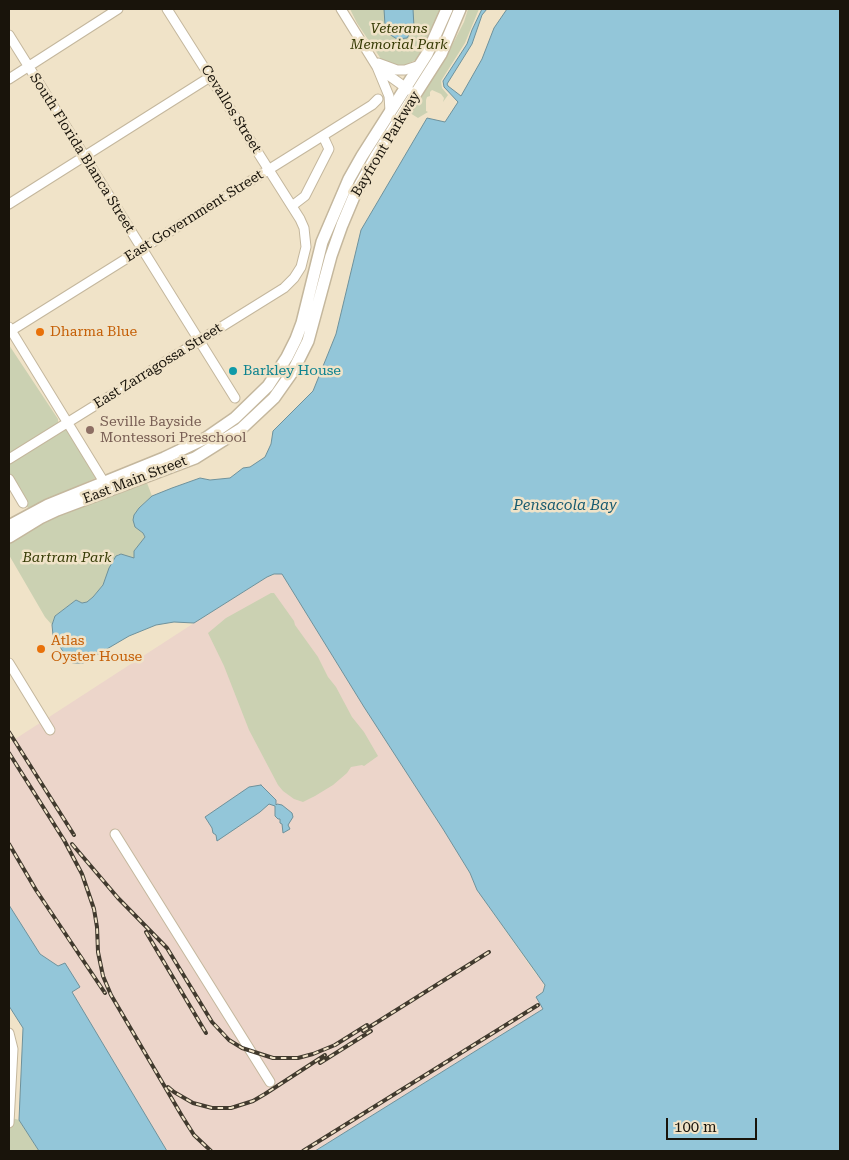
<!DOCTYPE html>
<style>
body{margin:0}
#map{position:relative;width:849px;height:1160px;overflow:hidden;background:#f0e3c8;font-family:"Roboto Serif",serif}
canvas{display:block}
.frame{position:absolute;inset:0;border:10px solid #19140b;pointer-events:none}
.scale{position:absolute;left:666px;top:1118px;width:91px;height:22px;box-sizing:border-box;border:2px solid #19140b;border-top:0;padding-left:6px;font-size:15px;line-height:18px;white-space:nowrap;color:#19140b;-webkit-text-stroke:4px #f0e3c8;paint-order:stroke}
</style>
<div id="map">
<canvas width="849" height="1160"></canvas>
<div class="frame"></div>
<div class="scale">100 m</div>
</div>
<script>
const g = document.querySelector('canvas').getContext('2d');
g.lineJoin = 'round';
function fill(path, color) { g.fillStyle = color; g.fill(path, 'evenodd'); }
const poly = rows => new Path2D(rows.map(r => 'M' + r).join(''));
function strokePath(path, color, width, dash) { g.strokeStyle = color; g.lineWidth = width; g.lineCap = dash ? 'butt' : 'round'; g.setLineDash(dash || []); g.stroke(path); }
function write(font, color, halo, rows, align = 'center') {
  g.font = font + ' "Roboto Serif",serif'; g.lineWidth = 5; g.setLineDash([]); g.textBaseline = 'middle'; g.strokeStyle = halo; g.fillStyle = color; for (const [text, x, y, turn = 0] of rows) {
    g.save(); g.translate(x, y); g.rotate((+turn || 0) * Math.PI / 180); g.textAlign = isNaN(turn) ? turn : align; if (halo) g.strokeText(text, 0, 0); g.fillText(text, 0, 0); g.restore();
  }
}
fill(poly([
 [280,573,282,574,364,707,443,829,470,873,477,890,535,973,543,981,544,989,540,995,543,1009,315,1151,167,1151,72,992,65,963,58,966,40,954,9,905,9,743,194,623,267,577]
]), '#ecd5ca');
fill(poly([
 [350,9,443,9,421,57,404,66,394,66,383,62,357,23],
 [468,9,479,9,465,43,441,81,442,88,448,95,443,102,444,98,441,94,432,90,430,92,430,96,427,97,426,100,426,111,428,112,418,118,410,113,447,55,464,22],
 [9,345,58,419,58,424,9,455],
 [66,426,98,477,28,508,9,473,9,463],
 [147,483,152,496,139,508,135,527,143,533,145,538,134,551,134,559,119,554,116,556,103,585,93,597,88,602,82,603,76,600,55,616,52,625,45,617,9,555,9,544,48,520],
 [271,593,274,593,294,621,295,625,318,657,328,677,336,687,352,717,364,732,378,756,364,766,362,765,351,767,347,773,333,785,315,796,303,802,294,799,283,791,278,785,249,730,224,666,208,633,226,618],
 [9,1117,19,1120,39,1151,9,1151]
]), '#cbd1b2');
const water = poly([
 [384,9,413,9,414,27,407,38,397,39,389,34,385,25,384,9],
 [482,9,487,9,482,15,472,44,447,84,448,86,461,96,482,59,494,28,507,9,840,9,840,1151,315,1151,543,1009,536,997,543,992,545,985,477,890,470,873,443,829,364,707,282,574,274,574,267,577,194,623,174,622,156,625,129,636,83,663,73,663,68,660,53,635,52,625,55,616,76,600,82,603,87,602,93,597,103,585,109,568,116,556,121,554,134,558,134,551,145,537,143,533,135,527,133,520,134,515,139,508,152,496,172,488,200,478,210,480,230,478,243,468,250,467,265,457,271,444,273,431,313,391,336,334,361,230,427,118,445,122,458,102,444,87,443,81,467,44,472,30,482,9],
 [261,785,276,800,276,805,277,804,282,805,292,813,293,817,288,825,290,829,283,833,282,824,280,823,280,819,278,819,275,816,275,806,269,804,260,812,217,841,216,835,213,833,212,828,205,817,249,787,261,785],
 [9,905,40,954,58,966,65,963,80,987,72,992,167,1151,39,1151,19,1120,23,1028,9,1006,9,905]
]);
fill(water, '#93c6d9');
strokePath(water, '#6e919b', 1);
const minor = poly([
 [341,9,377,67,409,90],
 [9,35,235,398],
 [378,63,397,70,405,70,420,65],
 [377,67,389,96,390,111],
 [9,79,118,9],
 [9,204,210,77],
 [292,206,305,196,328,151,329,149,323,136],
 [9,327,107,487],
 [9,332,372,105,378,99],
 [9,459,284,288,294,278,301,267,306,247,304,228,300,219,167,9],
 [9,479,23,503],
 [9,663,50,730],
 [115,834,270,1082],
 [9,1033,13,1049,9,1123]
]);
const major = poly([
 [9,526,48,505,164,458,206,438,235,418,268,386,287,357,296,339,302,323,322,242,349,179,362,156,427,54,447,9],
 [9,537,40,518,57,510,195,458,241,429,274,398,293,371,308,341,331,256,342,225,355,194,376,156,441,54,460,9]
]);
strokePath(minor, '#c4b79d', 11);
strokePath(major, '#c4b79d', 14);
strokePath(minor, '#fff', 9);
strokePath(major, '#fff', 11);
const rail = poly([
 [9,732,74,835],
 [9,753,64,840,82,874,94,909,97,927,98,952,103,976,111,995,182,1116,194,1135,211,1151],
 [9,844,36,890,105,993],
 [72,844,118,898,167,948,212,1022,229,1040,242,1048,273,1058,298,1058,313,1054,335,1045,367,1025],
 [146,932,206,1033],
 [363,1031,489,952],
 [320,1063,371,1031],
 [168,1087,174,1092,193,1103,212,1108,231,1108,253,1101,265,1094,325,1055],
 [303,1151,538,1005]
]);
strokePath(rail, '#413a2e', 4);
strokePath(rail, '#f0e3c8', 2, [5.5]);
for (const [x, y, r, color] of [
 [40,332,5,"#e8710a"],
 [233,371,5,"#0f9aa8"],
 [90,430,5,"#8d6e63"],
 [41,649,5,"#e8710a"]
]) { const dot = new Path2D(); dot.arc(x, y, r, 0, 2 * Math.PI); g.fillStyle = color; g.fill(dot); strokePath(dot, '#f0e3c8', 2); }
write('italic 14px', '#353a04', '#f0e3c8', [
 ["Veterans",399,29],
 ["Memorial Park",399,45],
 ["Bartram Park",67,558]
]);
write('14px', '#19140b', '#f0e3c8', [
 ["Cevallos Street",231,109,58],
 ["Bayfront Parkway",386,144,-59],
 ["South Florida Blanca Street",82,153,58],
 ["East Government Street",194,216,-32],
 ["East Zarragossa Street",158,366,-32],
 ["East Main Street",135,480,-21]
]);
write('14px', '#c56008', '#f0e3c8', [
 ["Dharma Blue",50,332],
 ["Atlas",51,641],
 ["Oyster House",51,657]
], 'left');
write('14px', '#0d838f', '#f0e3c8', [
 ["Barkley House",243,371]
], 'left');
write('14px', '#785e54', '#f0e3c8', [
 ["Seville Bayside",100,422],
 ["Montessori Preschool",100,438]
], 'left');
write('italic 15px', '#1a5c70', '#f0e3c8', [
 ["Pensacola Bay",565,506]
]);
</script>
